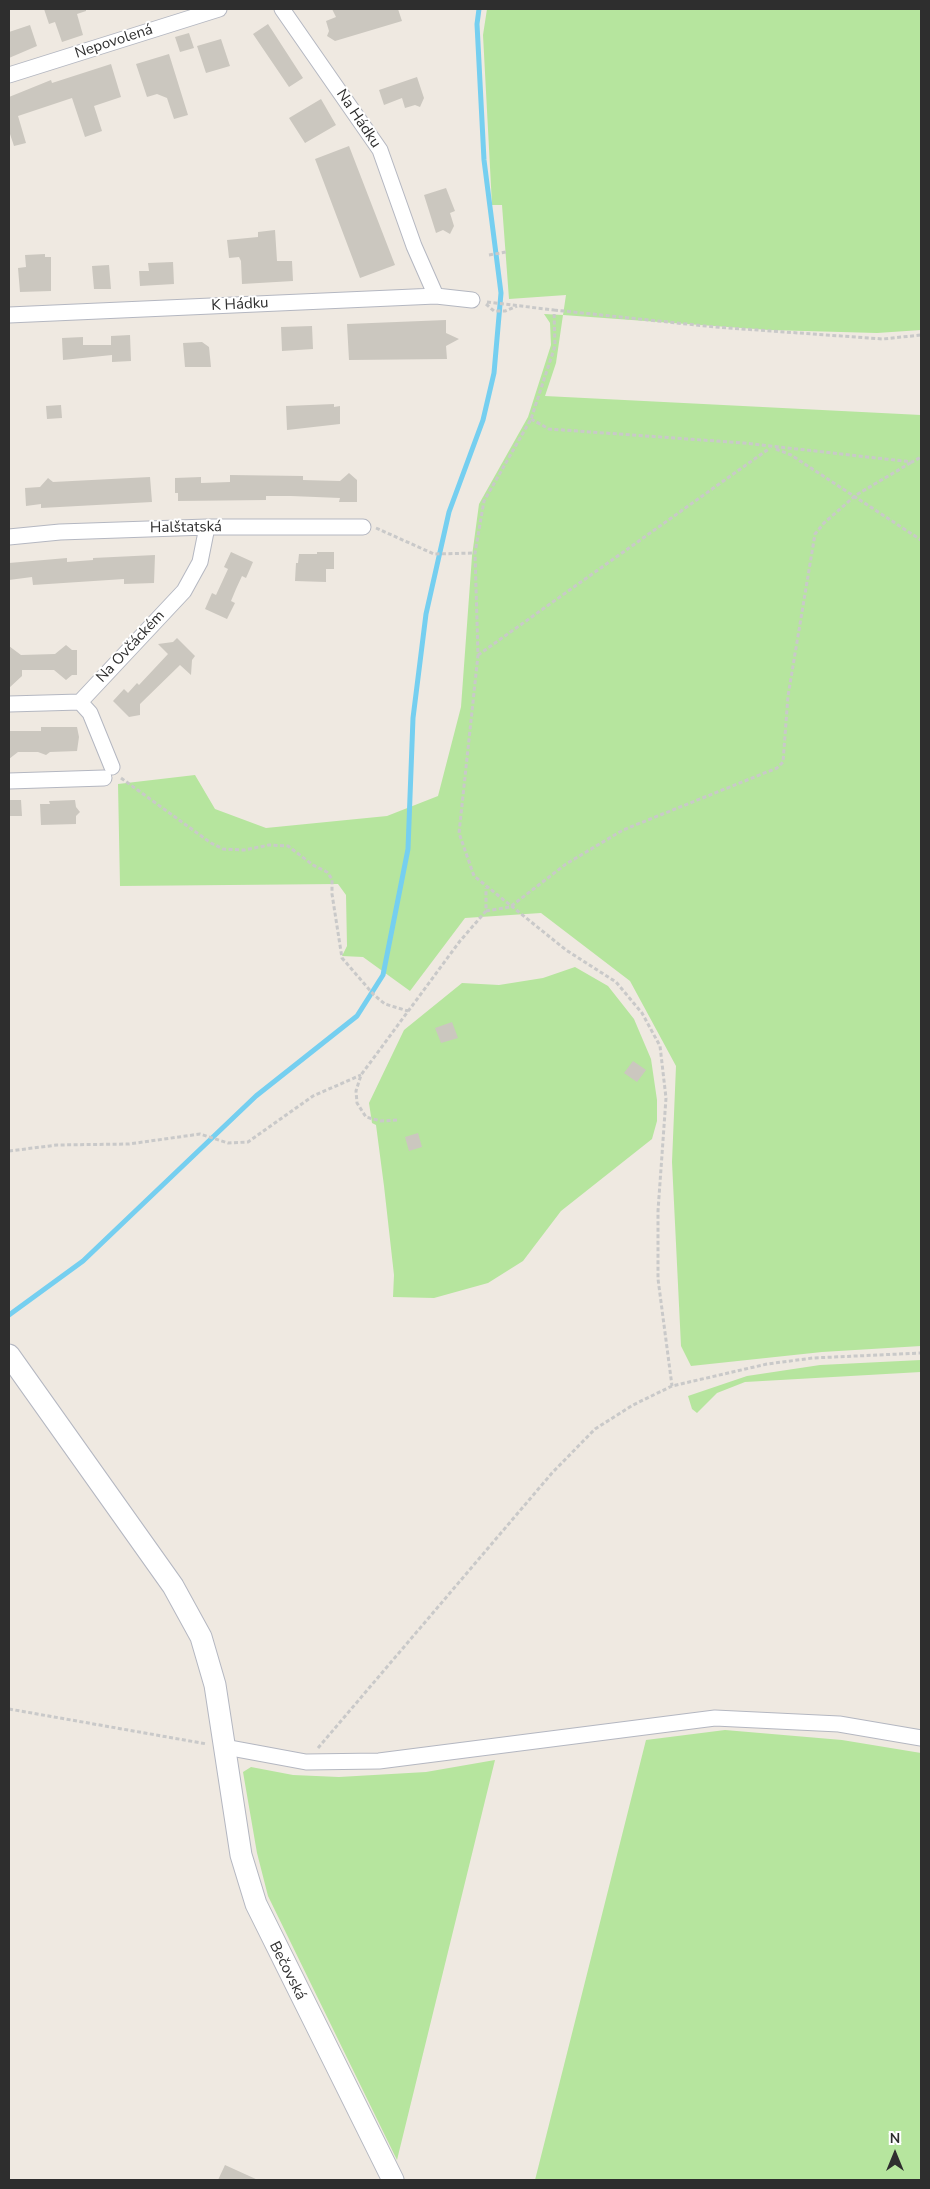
<!DOCTYPE html>
<meta charset="utf-8">
<style>
body{margin:0}
#map{position:relative;width:930px;height:2189px;overflow:hidden;background:#efe9e1;font-family:"Nunito Sans",sans-serif}
canvas{display:block}
.frame{position:absolute;inset:0;border:10px solid #2e2e2e;pointer-events:none}
.north{position:absolute;left:870px;top:2129px;width:50px;height:50px;-webkit-text-stroke:4px #fff;paint-order:stroke;rotate:0deg;font-size:14px;font-weight:700;line-height:20px;text-align:center;color:#2e2e2e}
.north::after{content:'';display:block;margin:auto;width:18px;height:22px;background:#2e2e2e;clip-path:polygon(50% 0,100% 100%,50% 72%,0 100%)}
</style>
<div id="map">
<canvas width="930" height="2189"></canvas>
<div class="frame"></div>
<div class="north">N</div>
</div>
<script>
const g = document.querySelector('canvas').getContext('2d');
g.lineJoin = 'round';
function fill(path, color) { g.fillStyle = color; g.fill(path, 'evenodd'); }
const poly = rows => new Path2D(rows.map(r => 'M' + r).join(''));
function strokePath(path, color, width, dash) { g.strokeStyle = color; g.lineWidth = width; g.lineCap = dash ? 'butt' : 'round'; g.setLineDash(dash || []); g.stroke(path); }
function write(font, color, halo, rows, align = 'center') {
  g.font = font + ' "Nunito Sans",sans-serif'; g.lineWidth = 4; g.setLineDash([]); g.textBaseline = 'middle'; g.strokeStyle = halo; g.fillStyle = color; for (const [text, x, y, turn = 0] of rows) {
    g.save(); g.translate(x, y); g.rotate((+turn || 0) * Math.PI / 180); g.textAlign = isNaN(turn) ? turn : align; if (halo) g.strokeText(text, 0, 0); g.fillText(text, 0, 0); g.restore();
  }
}
fill(poly([
 [487,9,921,9,921,330,877,333,769,330,563,315,556,363,545,396,921,415,921,1346,822,1352,691,1366,681,1346,672,1162,676,1066,630,981,541,913,465,918,410,991,363,957,342,956,347,946,346,895,338,884,120,886,118,784,195,775,215,809,266,828,387,816,438,796,461,707,472,556,479,504,528,417,551,345,550,323,544,314,563,315,566,295,509,299,502,205,492,205,483,35],
 [575,967,608,986,634,1019,651,1059,657,1100,657,1121,652,1139,561,1211,523,1261,488,1283,434,1298,393,1297,394,1275,384,1186,376,1125,372,1123,369,1103,404,1030,462,983,499,985,543,978],
 [921,1360,921,1372,745,1382,717,1393,697,1413,692,1409,688,1396,747,1376,820,1365],
 [725,1730,842,1740,921,1753,921,2180,535,2180,646,1740],
 [495,1760,397,2160,268,1896,257,1853,243,1772,251,1767,293,1775,339,1777,426,1772]
]), '#b6e59e');
strokePath(poly([
 [9,1315,83,1261,256,1096,357,1016,383,975,408,849,413,718,426,614,449,512,483,420,494,373,501,293,484,160,477,24,479,9]
]), '#75cff0', 5);
fill(poly([
 [44,9,86,9,86,11,77,14,83,35,62,42,55,22,49,24],
 [332,9,398,9,402,21,335,41,327,36,329,31,326,21,336,17],
 [268,24,303,78,289,87,253,34],
 [30,25,37,46,9,58,9,32],
 [189,33,194,48,180,52,175,37],
 [221,39,230,66,206,73,197,46],
 [169,54,188,115,174,119,167,98,157,94,147,97,136,64],
 [111,64,121,97,94,106,102,131,85,137,72,98,18,116,26,143,14,146,9,131,9,97,51,80,52,83],
 [417,77,424,98,420,107,415,105,405,108,402,98,384,105,379,90],
 [321,99,336,125,305,143,289,118],
 [349,146,395,265,360,278,315,159],
 [446,188,455,211,450,213,454,226,450,234,443,230,436,233,424,195],
 [275,230,277,261,292,261,293,281,242,284,241,261,239,257,229,258,227,240,258,237,258,232],
 [45,254,45,257,51,257,51,291,20,292,18,268,26,267,25,255],
 [173,262,174,284,140,286,139,271,149,271,148,263],
 [109,265,111,289,94,289,92,266],
 [446,320,446,333,459,339,446,346,447,359,349,360,347,324],
 [312,326,313,349,282,351,281,327],
 [130,335,131,361,112,362,112,355,63,360,62,338,83,337,83,345,111,345,111,336],
 [202,342,209,347,211,367,185,367,183,343],
 [334,404,334,407,340,406,340,424,287,430,286,406],
 [61,405,62,418,47,419,46,406],
 [349,473,357,480,357,502,339,502,340,498,291,496,266,496,266,500,178,501,178,493,175,493,175,478,201,477,201,483,230,482,230,475,303,476,303,480,340,481],
 [150,477,152,502,41,508,41,504,26,506,25,488,40,487,48,478,53,482],
 [231,552,253,562,246,578,242,576,236,589,231,601,235,603,227,619,205,609,212,593,216,595,228,569,224,567],
 [317,552,334,552,334,569,326,569,326,582,295,581,296,563,298,563,299,554,317,554],
 [155,555,154,583,124,584,124,579,33,585,32,577,9,580,9,563,67,558,67,562,93,560,93,558],
 [177,638,195,656,192,660,191,675,180,665,140,704,140,715,129,717,113,701,124,689,128,693,137,683,139,685,168,654,158,644,173,642],
 [66,645,72,650,77,650,77,675,72,675,66,680,54,670,22,670,22,676,9,688,9,646,21,655,55,654],
 [41,727,77,727,79,737,77,751,50,752,46,755,38,752,18,752,9,759,9,731,41,731],
 [9,800,21,800,22,816,9,816],
 [75,800,76,807,80,812,76,816,76,824,41,825,40,804,50,804,49,801],
 [452,1022,458,1038,441,1043,435,1028],
 [633,1061,646,1070,637,1082,624,1073],
 [418,1133,422,1147,409,1151,405,1137],
 [225,2165,258,2180,218,2180]
]), '#cbc7bf');
const street = poly([
 [282,9,380,150,414,246,436,296],
 [9,75,219,9],
 [9,315,436,296,472,300],
 [9,537,60,532,207,527,363,527],
 [80,702,90,713,112,767],
 [9,704,80,702,184,591,200,562,207,527],
 [9,781,104,778],
 [225,1747,306,1762,379,1761,715,1718,839,1724,921,1738]
]);
const secondary = poly([
 [9,1355,173,1586,201,1637,215,1685,241,1855,256,1904,393,2180]
]);
strokePath(street, '#b4b7c1', 17);
strokePath(secondary, '#b4b7c1', 23);
strokePath(poly([
 [489,255,506,252],
 [487,302,554,310,555,346,531,419,484,501,475,553,478,655,459,833,474,876,566,950,616,982,642,1013,660,1046,666,1098,658,1211,658,1279,672,1386],
 [486,304,494,311,505,311,517,306],
 [554,310,715,327,883,339,921,335],
 [531,419,549,429,744,443,912,462,921,457],
 [776,449,791,455,921,540],
 [376,528,434,554,475,553],
 [478,655,770,448],
 [121,778,211,843,223,849,244,850,269,845,288,846,313,865,327,872,332,879,332,894,342,958,374,995,385,1004,408,1011],
 [486,911,510,907,566,864,623,830,777,768,783,762,788,696,815,534,824,523,856,495,912,462],
 [397,1120,381,1121,366,1117,357,1103,356,1091,361,1075,460,941,486,911,486,888],
 [9,1151,57,1145,129,1144,200,1134,228,1143,248,1142,313,1096,361,1075],
 [9,1709,207,1744],
 [318,1748,552,1473,595,1429,633,1405,672,1386,767,1364,813,1358,921,1353]
]), '#c9c9c9', 3, [4, 2.5]);
strokePath(street, '#fff', 15);
strokePath(secondary, '#fff', 21);
write('15px', '#2e2e2e', '#fff', [
 ["Nepovolená",114,42,-18],
 ["Na Hádku",358,119,56],
 ["K Hádku",240,305,-3],
 ["Halštatská",186,528,-1],
 ["Na Ovčáckém",131,647,-47],
 ["Bečovská",287,1971,63]
]);
</script>
